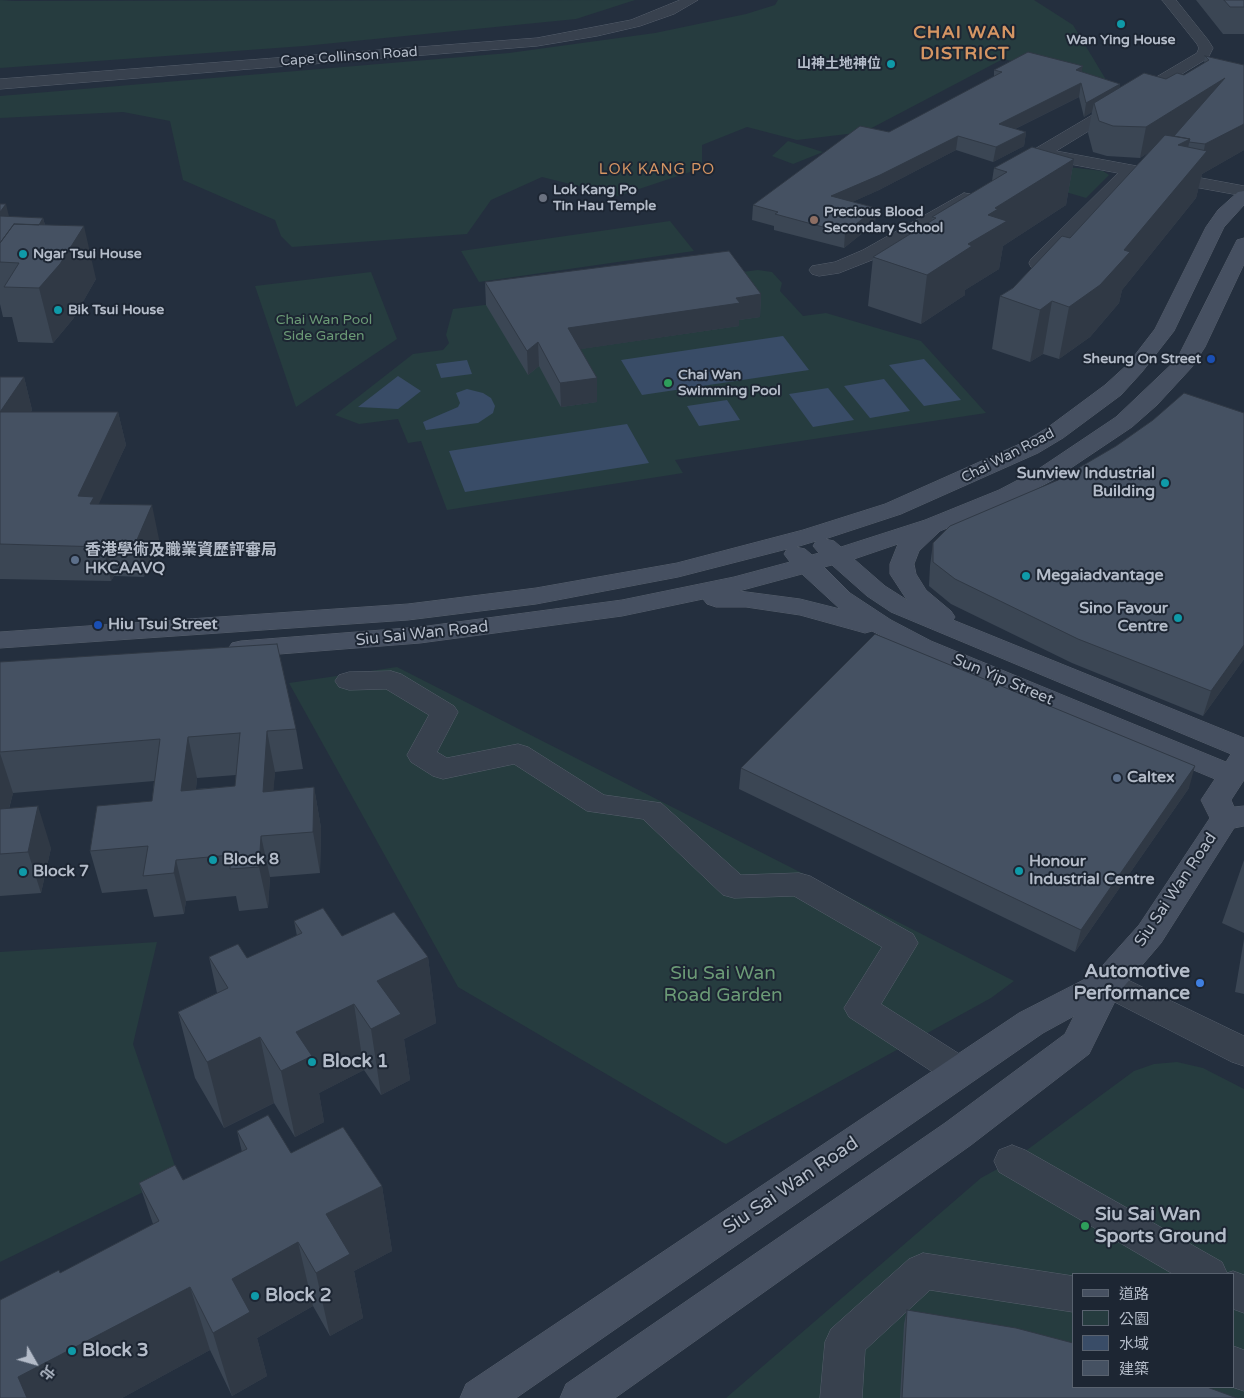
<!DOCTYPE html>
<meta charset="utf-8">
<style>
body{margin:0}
#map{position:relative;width:1244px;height:1398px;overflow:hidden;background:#242f3e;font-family:"Varela Round","Noto Sans TC",sans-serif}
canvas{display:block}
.legend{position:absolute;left:1072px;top:1273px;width:162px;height:115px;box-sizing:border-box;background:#1d2633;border:1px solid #59626f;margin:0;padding:6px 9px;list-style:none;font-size:15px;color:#b4bcc9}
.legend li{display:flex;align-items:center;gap:10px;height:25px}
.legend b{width:25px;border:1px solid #59626f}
.north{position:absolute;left:10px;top:1338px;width:50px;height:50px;-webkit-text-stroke:4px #1d2633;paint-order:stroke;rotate:128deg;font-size:14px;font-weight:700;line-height:20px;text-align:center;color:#b4bcc9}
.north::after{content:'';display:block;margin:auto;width:18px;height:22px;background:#b4bcc9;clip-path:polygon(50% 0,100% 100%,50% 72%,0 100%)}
</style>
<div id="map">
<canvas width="1244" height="1398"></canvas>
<ul class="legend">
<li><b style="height:6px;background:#465061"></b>道路</li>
<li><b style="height:14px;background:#263c3f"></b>公園</li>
<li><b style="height:14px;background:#394c67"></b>水域</li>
<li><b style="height:14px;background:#455162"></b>建築</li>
</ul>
<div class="north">北</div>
</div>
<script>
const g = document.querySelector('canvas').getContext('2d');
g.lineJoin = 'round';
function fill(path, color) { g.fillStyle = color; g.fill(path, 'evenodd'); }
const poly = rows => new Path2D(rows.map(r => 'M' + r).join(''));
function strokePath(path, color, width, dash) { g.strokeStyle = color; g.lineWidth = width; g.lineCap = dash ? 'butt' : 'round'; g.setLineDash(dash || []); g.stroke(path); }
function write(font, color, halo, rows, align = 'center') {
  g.font = font + ' "Varela Round","Noto Sans TC",sans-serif'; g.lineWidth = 4; g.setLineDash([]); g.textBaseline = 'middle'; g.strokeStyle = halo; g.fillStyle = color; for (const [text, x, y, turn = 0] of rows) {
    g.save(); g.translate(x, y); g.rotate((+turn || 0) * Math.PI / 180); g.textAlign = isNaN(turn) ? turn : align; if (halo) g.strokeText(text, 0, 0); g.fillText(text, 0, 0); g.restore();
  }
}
fill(poly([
 [0,0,13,1,635,0,576,19,304,46,0,68],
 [778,0,1034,0,1073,25,1108,83,1003,59,864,132,797,140,747,127,702,145,702,168,618,196,542,177,491,200,467,234,292,247,281,236,275,220,183,180,170,121,123,112,0,118,0,96,509,53,655,33,746,14,775,5],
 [788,141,823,152,793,164,772,156],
 [1068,167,1103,171,1109,175,1086,198,1022,179],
 [670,221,694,251,479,282,461,251],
 [758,270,772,272,782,283,780,291,803,316,826,313,921,341,986,413,675,460,683,473,447,510,421,441,408,443,398,419,359,424,335,415,413,354,443,350,449,343,446,335,453,309],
 [371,272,397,339,296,407,255,286],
 [397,667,1014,981,991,998,726,1144,722,1142,458,987,289,683],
 [157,942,133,1044,178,1175,0,1262,0,952],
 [1177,1062,1203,1068,1244,1089,1244,1398,726,1398,981,1178,1012,1161,1134,1071,1154,1064],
 [1073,1274,1233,1274,1233,1387,1073,1387]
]), '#263c3f');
fill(poly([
 [783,336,809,370,642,395,621,360],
 [924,359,961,400,924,406,889,365],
 [467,360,472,374,441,378,436,364],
 [398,376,421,391,398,409,358,407],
 [884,379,910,411,870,418,844,386],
 [828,388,854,420,813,427,789,394],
 [467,389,483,393,491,398,495,406,493,413,478,423,426,430,423,422,458,407,460,403,456,393],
 [727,400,740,420,699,426,687,406],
 [627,424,649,463,465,492,449,451]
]), '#394c67');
const street = poly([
 [680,0,698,0,674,14,640,26,597,36,537,46,0,89,0,79,537,38,631,20,680,0],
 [1162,0,1176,0,1208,40,1213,48,1208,58,1056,151,1244,186,1244,196,1134,176,1045,267,1031,267,1029,263,1031,259,1118,173,1043,159,1018,174,1012,175,1006,174,1003,170,1006,166,1197,53,1199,48,1197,44,1162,0],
 [964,193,970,194,973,198,970,202,877,258,839,273,819,276,812,274,809,270,812,266,835,262,863,250,964,193],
 [391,671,401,674,454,706,458,712,437,752,447,758,518,744,528,747,604,795,661,803,741,875,799,873,810,876,913,934,918,943,881,1004,972,1062,977,1072,972,1082,960,1086,948,1082,849,1017,844,1008,882,947,794,896,734,898,723,895,643,819,587,811,514,764,443,779,433,776,411,762,407,755,429,715,386,689,349,690,339,687,335,681,339,675,349,672,391,671],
 [1107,970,1244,1036,1244,1066,1232,1062,1095,992,1090,983,1095,974,1107,970],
 [1012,1145,1025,1150,1222,1262,1227,1273,1233,1271,1244,1275,1244,1313,1233,1309,1233,1274,1173,1274,999,1172,994,1161,999,1150,1012,1145],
 [923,1253,1073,1276,1073,1312,930,1290,865,1350,862,1398,820,1398,825,1342,831,1329,909,1259,923,1253],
 [1233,1346,1244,1350,1244,1391,1232,1387,1233,1346]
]);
const secondary = poly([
 [1244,191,1244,205,1224,227,1174,331,1142,372,1121,395,1063,438,1038,453,901,514,825,539,834,541,841,547,925,520,999,490,1037,470,1116,417,1177,359,1235,244,1237,240,1244,238,1244,264,1205,347,1192,367,1157,405,1132,427,1053,480,1015,500,940,531,919,551,914,564,916,574,926,590,951,611,955,617,953,620,1244,738,1244,780,1231,800,1234,807,1244,806,1244,826,1234,828,1161,943,1120,991,1089,1054,971,1145,615,1398,560,1398,566,1384,945,1123,1065,1034,1074,1016,1043,1033,516,1398,460,1398,466,1384,1019,1013,1095,974,1139,925,1210,818,1201,800,1215,779,913,653,872,631,865,633,800,615,746,607,716,607,707,604,703,599,622,616,420,643,241,657,232,655,228,649,232,643,241,641,420,627,622,600,734,577,790,562,784,554,787,549,678,577,536,604,408,620,0,648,0,632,408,604,536,588,677,563,803,530,885,504,1022,443,1047,428,1105,385,1128,364,1155,329,1206,227,1218,210,1238,192,1244,191],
 [816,541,813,546,819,553,812,555,805,549,796,547,816,541],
 [898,544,890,564,890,574,907,600,885,586,854,559,898,544],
 [832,565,867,596,891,612,1231,754,1226,762,931,641,891,620,850,593,824,567,832,565],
 [802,574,840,609,800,599,739,591,802,574]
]);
strokePath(street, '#565f6c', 1);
strokePath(secondary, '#565f6c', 1);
fill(street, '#38414e');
fill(secondary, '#465061');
fill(poly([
 [1196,0,1244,0,1244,34,1223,34],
 [1205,56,1244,65,1244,150,1202,174,1196,198,1122,290,1119,303,1090,337,1059,359,1043,354,1030,362,992,349,1000,296,1013,288,1070,238,1149,152,1140,158,1107,156,1093,152,1088,133,1092,112,1084,117,1079,97,1015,129,1026,132,1024,146,993,162,956,150,879,190,852,202,876,208,875,223,844,248,774,230,774,226,752,220,753,205,994,77,994,70,1120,84,1119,88,1184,75,1204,63],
 [1074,159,1066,205,1003,246,999,269,965,290,965,295,921,324,868,306,873,257,932,220,932,217,992,181,994,168],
 [0,204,9,217,43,218,45,225,96,279,73,319,53,343,18,342,12,317,3,317,0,304],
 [485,282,761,294,760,317,739,320,739,326,580,349,597,402,561,407,539,366,528,375,486,305],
 [0,377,24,377,32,410,31,412,118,412,126,445,98,504,159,539,144,577,114,576,111,581,0,579],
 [1244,413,1244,659,1203,716,1072,663,951,604,929,586,930,566,933,543],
 [0,662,296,729,303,769,275,772,273,791,314,787,321,828,320,873,270,877,268,908,239,911,236,896,186,901,184,914,154,917,147,889,102,893,90,851,152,801,154,781,13,793,9,809,51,848,41,893,0,896],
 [236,775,235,786,196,789,197,778],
 [741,768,1189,788,1075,952,739,789],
 [1244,860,1244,933,1222,923],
 [294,921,342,936,428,957,436,1023,404,1039,410,1080,381,1095,364,1070,319,1093,324,1122,295,1137,274,1103,224,1128,195,1078,178,1012,217,993,209,957,247,958,297,936],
 [1244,939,1244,994,1235,992],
 [237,1131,291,1153,382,1186,392,1251,354,1271,363,1318,330,1336,313,1306,257,1338,267,1376,232,1396,210,1350,122,1398,0,1398,60,1273,153,1224,139,1183,183,1180,242,1152],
 [907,1310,1237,1398,900,1398,904,1324]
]), '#3b4654');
fill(poly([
 [1083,66,1080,79,1076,70],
 [1225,78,1218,107,1140,158,1146,127],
 [1081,83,1079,97,997,138,999,124],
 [1120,84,1117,97,1094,103,1092,112,1084,117,1086,103],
 [1244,124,1244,150,1202,174,1196,198,1122,290,1119,303,1090,337,1059,359,1069,307,1124,250,1178,145,1190,139,1180,183,1203,156,1205,144],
 [1026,132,1024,146,993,162,996,147],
 [958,136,956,150,879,190,830,212,831,196],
 [1074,159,1066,205,1003,246,999,269,965,290,965,295,921,324,927,275,968,244,988,215,995,208],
 [6,204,13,233,0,230,0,212],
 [876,208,875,223,844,248,845,233],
 [43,218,50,247,21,248],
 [84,226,96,279,73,319,53,343,39,288],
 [761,294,760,317,739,320,739,326,568,351,568,328,736,298],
 [1052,301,1043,354,1030,362,1040,310],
 [538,342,539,366,528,375,527,351],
 [24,377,32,410,9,444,0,412],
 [597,378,597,402,561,407,560,383],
 [118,412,126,445,97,508,78,496],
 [152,505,159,539,144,577,136,542],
 [105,542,114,576,111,581,103,547],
 [1244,645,1244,659,1203,716,1211,691],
 [267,731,275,772,270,833,263,792],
 [188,737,197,778,191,832,181,791],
 [0,753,13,793,0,842],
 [1195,766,1189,788,1075,952,1081,930],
 [314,787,321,828,320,873,313,832],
 [38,806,51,848,41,893,28,852],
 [261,836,270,877,268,908,259,867],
 [176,860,186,901,184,914,174,873],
 [428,957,436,1023,404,1039,410,1080,381,1095,371,1029,377,981],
 [354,1004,364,1070,319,1093,324,1122,295,1137,281,1071,296,1032],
 [260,1037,274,1103,224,1128,207,1062],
 [382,1186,392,1251,354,1271,363,1318,330,1336,316,1273,326,1214],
 [298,1242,313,1306,257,1338,267,1376,232,1396,213,1333,232,1279],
 [190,1287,210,1350,122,1398,27,1398,18,1377]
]), '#303945');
const building = poly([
 [1224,0,1244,0,1244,7,1230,7,1224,0],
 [1028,52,1083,66,1076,70,1120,84,1086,103,1081,83,999,124,1026,132,996,147,958,136,880,175,831,196,876,208,845,233,775,214,778,212,753,205,860,126,889,132,1002,72,994,70,1028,52],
 [1205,56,1244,65,1244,124,1205,144,1189,142,1190,139,1174,136,1225,78,1146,127,1113,126,1099,121,1094,103,1144,73,1166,79,1177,73,1184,75,1209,60,1205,56],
 [1165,135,1190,139,1178,145,1207,151,1124,250,1130,252,1100,285,1069,307,1052,301,1040,310,1000,296,1013,288,1062,236,1070,238,1165,135],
 [1032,147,1074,159,995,208,998,209,988,215,1007,221,968,244,972,246,927,275,873,257,936,218,932,217,1007,172,994,168,1032,147],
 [0,204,6,204,0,212,0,204],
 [0,216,43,218,39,225,14,224,0,243,0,216],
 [14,224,84,226,60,264,39,288,4,287,19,263,0,262,0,243,14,224],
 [729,251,761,294,736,298,740,303,568,328,597,378,560,383,538,342,527,351,485,282,729,251],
 [0,377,24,377,0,412,118,412,78,496,94,497,90,504,152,505,136,542,105,542,103,547,0,544,0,377],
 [1184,393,1244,413,1244,645,1211,691,1078,639,955,579,933,562,933,543,950,526,1058,480,1116,446,1153,420,1184,393],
 [875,634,1195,766,1081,930,741,768,875,634],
 [277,644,296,729,267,731,263,792,314,787,313,832,261,836,259,867,230,869,231,855,176,860,174,873,143,876,148,846,90,851,97,806,152,801,160,739,0,752,0,662,277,644],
 [240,733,235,786,181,791,188,737,240,733],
 [38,806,28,852,0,854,0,809,38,806],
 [323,908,342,936,394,912,428,957,377,981,401,1014,371,1029,354,1004,296,1032,312,1056,281,1071,260,1037,207,1062,178,1012,228,988,209,957,238,944,247,958,302,933,294,921,323,908],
 [268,1115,291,1153,343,1127,382,1186,326,1214,350,1254,316,1273,298,1242,232,1279,250,1312,213,1333,190,1287,18,1377,27,1398,0,1398,0,1300,59,1270,60,1273,159,1221,139,1183,175,1165,183,1180,247,1149,237,1131,268,1115],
 [907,1310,1016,1328,1073,1343,1073,1387,1207,1387,1237,1398,902,1398,907,1310]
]);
fill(building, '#455162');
strokePath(building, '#303945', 1);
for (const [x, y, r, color] of [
 [1121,24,5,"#0f9aa8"],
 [891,64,5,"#0f9aa8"],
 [543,198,5,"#6b7280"],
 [814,220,5,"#8d6e63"],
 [23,254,5,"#0f9aa8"],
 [58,310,5,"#0f9aa8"],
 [1211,359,5,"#1a4fb4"],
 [668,383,5,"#2e9e5b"],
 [1165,483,5,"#0f9aa8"],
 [75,560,5,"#5c6f8a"],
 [1026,576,5,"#0f9aa8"],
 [1178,618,5,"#0f9aa8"],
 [98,625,5,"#1a4fb4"],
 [1117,778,5,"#5c6f8a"],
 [213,860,5,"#0f9aa8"],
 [1019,871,5,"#0f9aa8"],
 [23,872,5,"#0f9aa8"],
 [1200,983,5,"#3f7fe0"],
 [312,1062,5,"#0f9aa8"],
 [1085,1226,5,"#2e9e5b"],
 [255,1296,5,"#0f9aa8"],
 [72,1351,5,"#0f9aa8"]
]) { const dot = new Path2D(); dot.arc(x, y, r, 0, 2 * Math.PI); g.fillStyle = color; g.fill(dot); strokePath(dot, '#1d2633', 2); }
write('bold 14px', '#b4bcc9', '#1d2633', [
 ["Wan Ying House",1121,40,"center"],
 ["山神土地神位",881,64,"right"],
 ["Lok Kang Po",553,190],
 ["Tin Hau Temple",553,206],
 ["Precious Blood",824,212],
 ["Secondary School",824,228],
 ["Ngar Tsui House",33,254],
 ["Bik Tsui House",68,310],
 ["Sheung On Street",1201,359,"right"],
 ["Chai Wan",678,375],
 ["Swimming Pool",678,391]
], 'left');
write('14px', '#b4bcc9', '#1d2633', [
 ["Cape Collinson Road",349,57,-4],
 ["Chai Wan Road",1008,456,-27]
]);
write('14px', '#6b9a76', '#1d2633', [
 ["Chai Wan Pool",324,320],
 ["Side Garden",324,336]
]);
g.letterSpacing = '1px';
write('15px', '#d59563', '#1d2633', [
 ["LOK KANG PO",657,170]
]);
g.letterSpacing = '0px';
write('bold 16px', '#b4bcc9', '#1d2633', [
 ["Sunview Industrial",1155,474,"right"],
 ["Building",1155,492,"right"],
 ["香港學術及職業資歷評審局",85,551],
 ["HKCAAVQ",85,569],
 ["Megaiadvantage",1036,576],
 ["Sino Favour",1168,609,"right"],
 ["Centre",1168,627,"right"],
 ["Hiu Tsui Street",108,625],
 ["Caltex",1127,778],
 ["Block 8",223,860],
 ["Honour",1029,862],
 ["Industrial Centre",1029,880],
 ["Block 7",33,872]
], 'left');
write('16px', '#b4bcc9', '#1d2633', [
 ["Siu Sai Wan Road",422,634,-6],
 ["Sun Yip Street",1003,680,23],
 ["Siu Sai Wan Road",1176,890,-56]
]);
g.letterSpacing = '1px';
write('bold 18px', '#d59563', '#1d2633', [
 ["CHAI WAN",965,33],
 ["DISTRICT",965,54]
]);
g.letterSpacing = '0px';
write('bold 19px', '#b4bcc9', '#1d2633', [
 ["Automotive",1190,972,"right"],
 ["Performance",1190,994,"right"],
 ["Block 1",322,1062],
 ["Siu Sai Wan",1095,1215],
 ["Sports Ground",1095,1237],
 ["Block 2",265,1296],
 ["Block 3",82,1351]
], 'left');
write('19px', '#6b9a76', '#1d2633', [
 ["Siu Sai Wan",723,974],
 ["Road Garden",723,996]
]);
write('19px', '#b4bcc9', '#1d2633', [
 ["Siu Sai Wan Road",791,1186,-34]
]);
</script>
